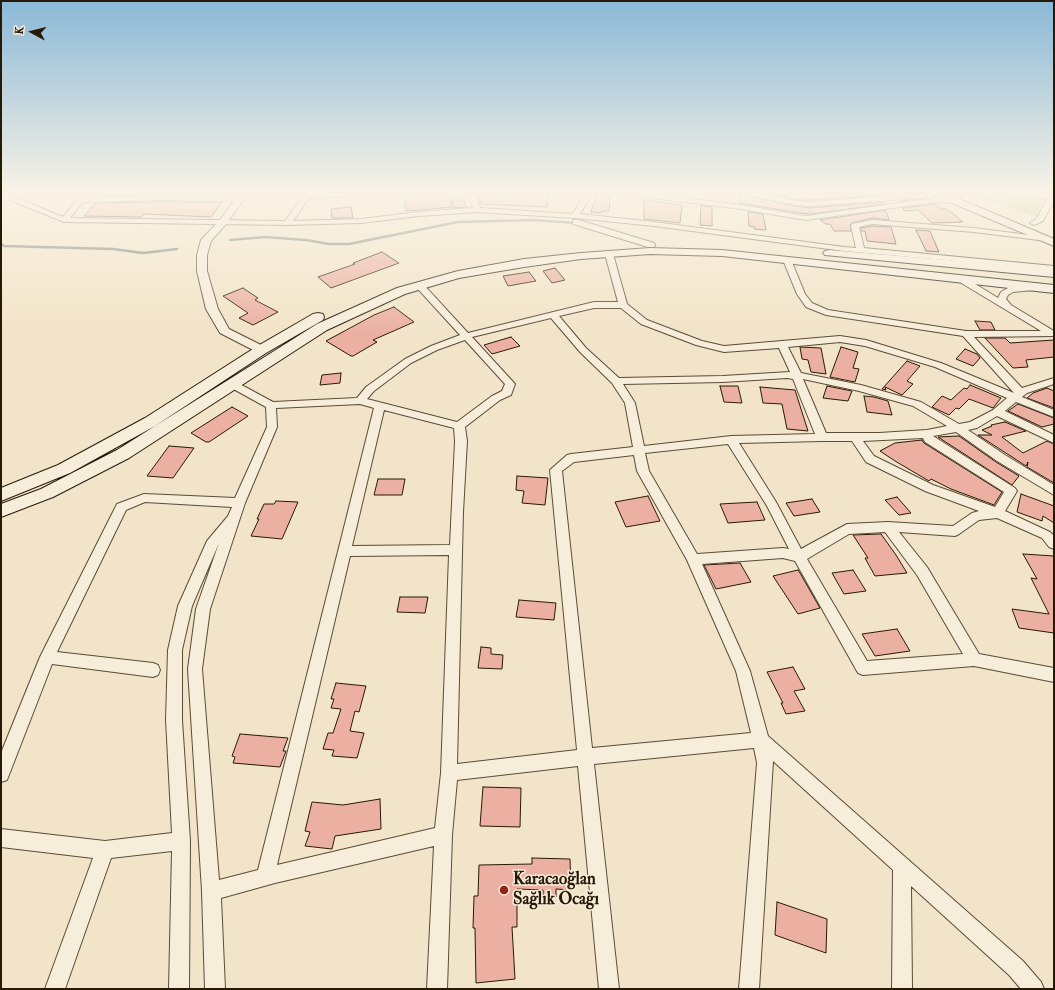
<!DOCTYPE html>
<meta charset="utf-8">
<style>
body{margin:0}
#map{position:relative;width:1055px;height:990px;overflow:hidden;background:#f2e4c8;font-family:"IM FELL Double Pica",serif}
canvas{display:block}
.frame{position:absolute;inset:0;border:2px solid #281906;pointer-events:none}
.north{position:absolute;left:12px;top:12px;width:40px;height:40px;-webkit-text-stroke:3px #f7eddb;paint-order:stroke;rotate:277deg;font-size:11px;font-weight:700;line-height:16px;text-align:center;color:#281906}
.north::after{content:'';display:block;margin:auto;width:14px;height:18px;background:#281906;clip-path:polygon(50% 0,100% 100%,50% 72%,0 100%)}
</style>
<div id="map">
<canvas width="1055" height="990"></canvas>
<div class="frame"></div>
<div class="north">K</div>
</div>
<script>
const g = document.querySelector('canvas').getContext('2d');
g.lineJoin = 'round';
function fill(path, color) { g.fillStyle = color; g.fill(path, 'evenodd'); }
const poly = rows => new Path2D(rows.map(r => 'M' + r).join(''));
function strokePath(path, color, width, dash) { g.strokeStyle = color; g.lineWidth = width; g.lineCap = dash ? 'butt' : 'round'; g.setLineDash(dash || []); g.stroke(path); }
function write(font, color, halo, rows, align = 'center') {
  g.font = font + ' "IM FELL Double Pica",serif'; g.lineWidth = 3; g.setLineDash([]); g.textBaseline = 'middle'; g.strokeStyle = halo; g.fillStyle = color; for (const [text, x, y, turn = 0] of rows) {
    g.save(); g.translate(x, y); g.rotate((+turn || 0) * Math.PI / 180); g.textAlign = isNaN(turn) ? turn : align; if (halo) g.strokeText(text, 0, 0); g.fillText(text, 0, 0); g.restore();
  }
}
fill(poly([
 [969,194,983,194,991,196,1044,198,1037,217]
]), '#bdc394');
strokePath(poly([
 [230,240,265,237,306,240,329,244,349,244,458,222,534,220,576,223],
 [1,244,4,246,113,249,143,253,177,249]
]), '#6e7b74', 2.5);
const building = poly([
 [106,194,182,194,104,196,106,194],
 [418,194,450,194,452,207,406,211,404,196,418,194],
 [478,194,550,194,547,207,481,204,478,194],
 [597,194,610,196,609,211,602,211,601,213,591,212,597,194],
 [739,194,747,194,752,197,796,206,810,208,884,202,884,204,812,214,800,213,739,203,739,194],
 [770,194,881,194,882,195,810,200,796,200,770,194],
 [912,194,925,194,928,198,900,201,898,195,909,199,913,197,912,194],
 [463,197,466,207,454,208,452,198,463,197],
 [644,200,682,205,680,223,644,219,644,200],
 [159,202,222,202,211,217,144,214,141,217,84,216,96,203,159,202],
 [935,204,941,209,947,209,963,222,932,223,918,210,904,211,903,208,935,204],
 [701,206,712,207,712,226,700,225,701,206],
 [351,207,353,218,332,218,331,209,351,207],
 [886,210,885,212,887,213,889,220,872,218,852,223,850,225,851,231,834,231,830,224,826,224,820,220,886,210],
 [748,212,763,214,766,230,754,229,754,227,749,226,748,212],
 [872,226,891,227,896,244,867,241,865,231,861,231,861,228,872,226],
 [916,230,930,231,939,252,926,251,916,230],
 [382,252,399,263,331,288,318,277,355,264,353,263,382,252],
 [555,268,565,280,552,283,543,271,555,268],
 [529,272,536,281,508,286,503,276,529,272],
 [243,288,258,298,255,300,278,312,253,325,239,318,248,313,223,296,243,288],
 [394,307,414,322,373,340,377,342,353,356,351,356,326,341,374,315,394,307],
 [975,321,991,322,995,330,980,330,975,321],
 [511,337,520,346,492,354,484,345,511,337],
 [985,338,1005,338,1010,343,1054,340,1054,357,1026,360,1028,367,1013,368,985,338],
 [800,347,821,348,826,374,811,372,808,360,802,359,800,347],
 [841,347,858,352,853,368,859,369,855,382,830,377,841,347],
 [965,349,977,354,980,358,973,366,956,359,965,349],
 [907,361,920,366,907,381,913,384,902,395,885,387,886,390,882,389,907,361],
 [341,373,340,383,320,385,322,375,341,373],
 [970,385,1001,398,993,408,969,399,959,409,956,408,949,415,932,407,942,396,951,400,964,388,967,389,970,385],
 [720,386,738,386,742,403,724,402,720,386],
 [827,386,852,391,848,401,823,398,827,386],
 [760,387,795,390,808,431,787,429,782,404,763,403,760,387],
 [1047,388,1054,391,1054,408,1027,398,1033,393,1047,388],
 [864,396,874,397,888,401,892,415,867,412,864,396],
 [1018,404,1054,418,1054,424,1042,427,1008,411,1018,404],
 [232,407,248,416,209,442,206,442,191,433,232,407],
 [1005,422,1026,431,1002,437,1023,453,1047,441,1054,444,1054,483,1027,467,1028,462,1026,466,978,435,992,435,982,430,992,426,991,425,1005,422],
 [959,436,996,462,1019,476,1012,485,938,437,959,436],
 [922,440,924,443,1002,492,994,505,951,489,931,479,929,481,895,461,880,451,895,443,922,440],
 [169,446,194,448,173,478,147,476,169,446],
 [517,476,548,478,545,505,522,503,524,491,516,490,517,476],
 [378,479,405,479,402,495,374,495,378,479],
 [1021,494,1054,506,1054,523,1043,516,1042,521,1017,512,1021,494],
 [648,496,660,521,626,527,615,502,648,496],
 [897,497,911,513,899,515,885,500,897,497],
 [812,499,820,512,794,516,786,503,812,499],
 [276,501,298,502,282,539,251,536,259,519,257,519,264,504,274,504,276,501],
 [757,502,765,520,728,523,720,504,757,502],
 [881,534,896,555,907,573,875,576,865,558,868,558,853,535,881,534],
 [1023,554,1054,556,1054,633,1019,628,1012,609,1049,614,1031,578,1037,579,1023,554],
 [740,563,751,582,716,589,704,565,740,563],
 [798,570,800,573,820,608,798,614,773,576,798,570],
 [853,570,866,591,844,594,832,573,853,570],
 [400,597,428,597,425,613,397,612,400,597],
 [519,600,556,603,554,620,516,617,519,600],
 [897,629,910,651,875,656,862,634,897,629],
 [481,647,491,648,491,654,503,655,502,669,478,668,481,647],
 [793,667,805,689,794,691,805,711,786,714,781,703,783,703,767,672,793,667],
 [336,683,366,686,359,712,355,711,350,731,364,733,357,758,332,756,334,750,323,749,328,733,333,733,341,709,331,708,334,699,331,699,336,683],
 [240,734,288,738,283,751,286,751,280,767,233,763,235,757,232,756,240,734],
 [483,787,521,788,520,827,480,826,483,787],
 [380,799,381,829,335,836,332,849,305,846,310,832,305,831,312,802,343,805,380,799],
 [532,858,570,859,571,890,556,889,556,897,543,896,543,890,517,889,517,927,512,927,515,979,476,983,475,928,473,928,474,896,478,896,479,865,532,864,532,858],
 [777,902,827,919,826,953,775,935,777,902]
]);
fill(building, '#ebb0a2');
strokePath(building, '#281906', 1);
const minor = poly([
 [82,194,88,194,87,198,159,196,240,197,244,199,240,201,159,200,83,202,70,218,285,221,304,194,353,194,349,196,308,199,293,221,362,219,418,212,473,208,468,194,476,194,480,208,573,214,584,194,592,194,580,214,654,222,844,247,856,248,851,226,852,224,872,220,974,228,1044,237,1047,237,1047,241,974,232,872,224,859,227,864,248,1054,266,1054,270,844,251,654,226,575,218,477,212,418,216,362,223,287,225,64,222,12,201,13,199,19,199,63,217,76,201,76,198,82,194],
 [629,194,651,194,734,204,806,216,936,198,956,199,960,201,956,203,936,202,806,220,734,208,633,196,629,194],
 [748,194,763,194,796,201,810,202,893,196,897,198,893,200,810,206,796,205,752,196,748,194],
 [898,194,909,194,912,196,908,198,898,194],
 [991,194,1053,194,1054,200,1043,221,1034,225,1030,223,1037,218,1047,199,995,196,991,194],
 [573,220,579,220,654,243,655,245,654,247,648,247,573,224,573,220],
 [606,252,609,252,613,254,627,304,647,320,702,341,724,346,840,336,866,340,941,363,1014,393,963,336,826,315,806,307,797,294,783,260,787,258,791,260,805,294,812,303,828,310,966,331,1041,331,958,281,957,279,958,277,964,277,998,298,1001,292,1008,288,1034,284,1038,287,1034,290,1013,292,1008,295,1006,299,1011,305,1054,331,1054,336,974,337,1022,388,1054,378,1054,384,1027,393,1022,397,1054,410,1054,417,1016,402,1005,411,1054,435,1054,443,997,416,977,428,968,430,1005,455,1054,485,1054,495,997,461,956,432,933,436,1015,488,1017,491,1005,511,1050,532,1054,536,1054,549,1049,547,1042,538,997,518,979,520,959,534,955,536,899,532,927,567,979,654,1054,668,1054,682,974,666,863,675,858,673,795,561,783,558,702,564,750,671,768,736,1023,961,1041,982,1044,989,1021,989,1009,975,911,886,912,989,892,989,893,870,773,761,759,989,739,989,757,763,754,748,594,764,619,989,599,989,578,766,457,780,452,835,447,989,427,989,434,846,275,883,221,898,225,989,205,989,202,891,188,669,196,609,219,543,192,606,182,650,182,720,190,841,189,989,169,989,172,851,111,858,65,989,45,989,93,858,1,847,1,829,105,841,172,833,166,720,168,650,178,606,207,541,228,516,232,507,145,502,126,510,57,652,153,663,158,665,160,670,158,675,153,677,52,664,7,780,1,782,1,753,40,657,117,504,144,494,235,498,267,427,266,407,228,386,227,384,228,382,236,382,273,402,357,398,366,387,405,359,431,346,460,335,417,288,416,286,417,284,423,284,468,333,594,302,618,302,605,254,606,252],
 [594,308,621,308,641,324,696,345,724,352,779,348,790,372,723,376,619,378,586,348,559,316,594,308],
 [551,318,580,352,612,383,625,403,633,447,571,454,567,455,550,470,577,750,457,764,463,512,467,441,465,427,500,400,511,395,515,384,472,337,551,318],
 [465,340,505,384,502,391,492,396,457,422,367,399,374,391,411,363,437,350,465,340],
 [840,342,865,346,935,367,1007,398,993,410,970,422,959,424,921,402,861,385,801,373,788,347,840,342],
 [787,378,793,379,815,434,731,436,644,446,635,403,623,384,723,382,787,378],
 [803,379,859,391,913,406,947,426,927,430,879,433,826,433,803,379],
 [360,404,374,408,258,870,219,880,202,669,210,609,245,503,277,427,276,408,360,404],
 [384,410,454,428,455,441,450,545,352,546,384,410],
 [923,438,925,442,1004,492,995,507,933,485,874,456,863,441,923,438],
 [822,441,852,441,866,462,925,491,979,511,972,513,953,526,888,522,847,524,801,549,776,502,739,443,822,441],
 [728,444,767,506,789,549,783,548,697,554,649,471,645,453,728,444],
 [634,455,637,471,687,560,736,671,751,733,592,748,562,471,574,462,634,455],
 [885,532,917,575,963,654,867,661,807,559,849,534,885,532],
 [449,555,441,773,435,828,277,865,350,556,449,555]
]);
const tertiary = poly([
 [239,194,248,194,226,224,211,241,207,255,207,271,218,309,229,329,265,347,267,350,265,353,261,354,220,333,206,309,197,271,197,255,201,240,220,220,239,194]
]);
const secondary = poly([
 [934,194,948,194,1054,239,1054,246,935,196,934,194],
 [650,248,722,250,1054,285,1054,293,722,256,650,254,581,259,524,267,459,278,405,294,327,330,129,458,53,497,1,517,1,504,41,489,117,450,317,324,397,288,458,271,524,259,581,253,650,248],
 [829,250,1054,269,1054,277,825,255,823,253,825,251,829,250],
 [318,313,323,314,324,317,323,320,266,353,155,426,70,473,1,501,1,488,58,465,145,418,256,347,313,314,318,313]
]);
strokePath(minor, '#5a4c36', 2);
strokePath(tertiary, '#5a4c36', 2);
strokePath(secondary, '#281906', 2);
fill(minor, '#f7eddb');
fill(tertiary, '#f7eddb');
fill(secondary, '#f7eddb');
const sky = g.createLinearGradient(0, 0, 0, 333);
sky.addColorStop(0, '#8ab8d7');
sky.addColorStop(0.58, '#f9f3e6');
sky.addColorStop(1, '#f9f3e600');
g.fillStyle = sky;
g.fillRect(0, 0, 1055, 333);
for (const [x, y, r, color] of [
 [504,890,5,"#8f2418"]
]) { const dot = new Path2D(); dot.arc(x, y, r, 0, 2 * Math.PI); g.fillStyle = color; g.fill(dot); strokePath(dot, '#f7eddb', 1.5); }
write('bold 17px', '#281906', '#f7eddb', [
 ["Karacaoğlan",513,880],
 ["Sağlık Ocağı",513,900]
], 'left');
</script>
